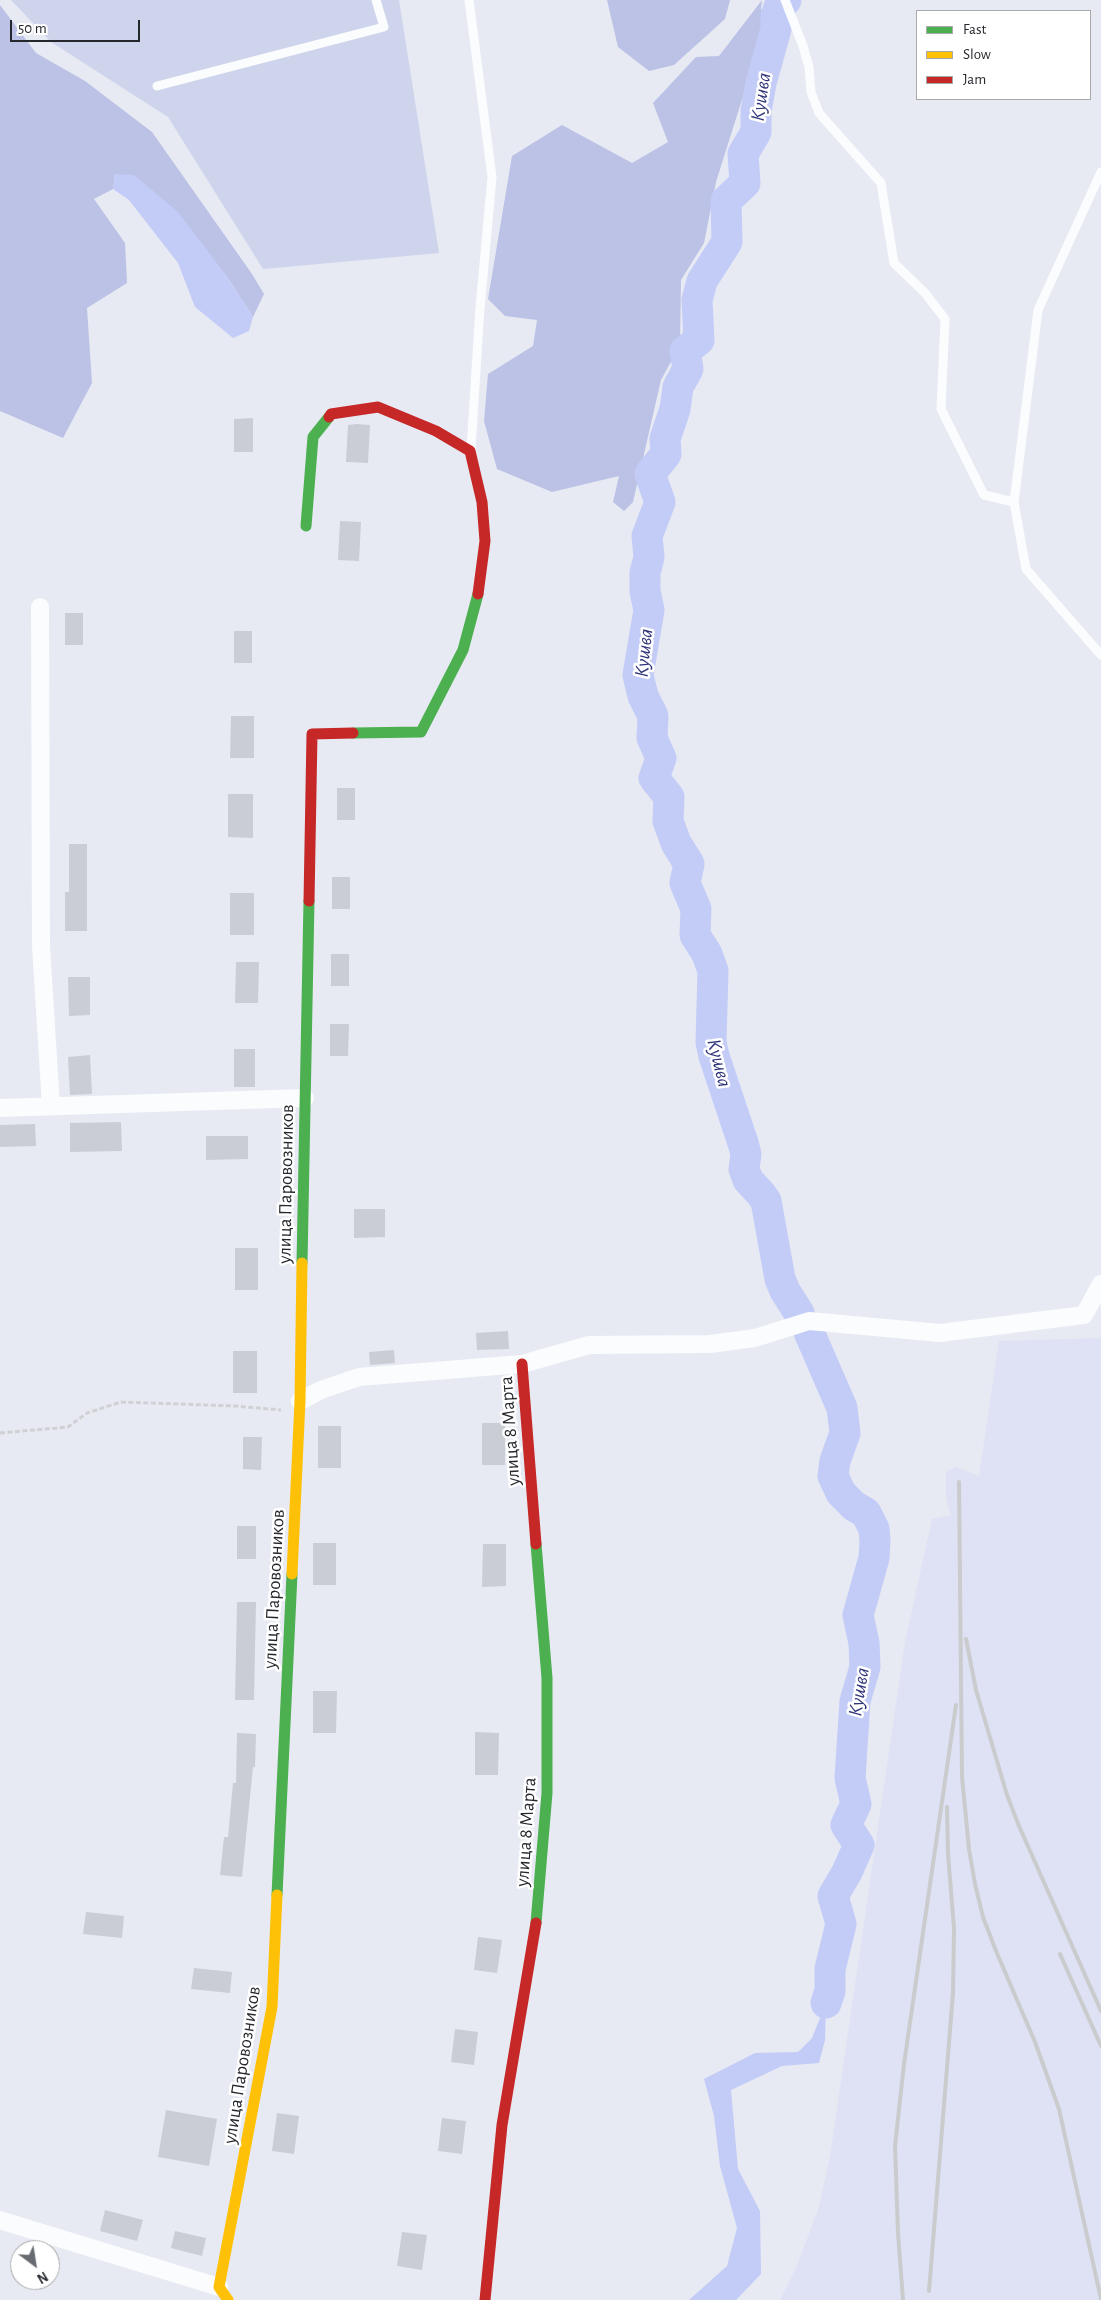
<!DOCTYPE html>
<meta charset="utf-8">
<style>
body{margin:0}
#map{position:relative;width:1101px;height:2300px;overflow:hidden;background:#e7eaf3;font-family:"Alegreya Sans",sans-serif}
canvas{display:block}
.legend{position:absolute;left:916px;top:10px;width:175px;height:90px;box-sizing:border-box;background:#fff;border:1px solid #a8a9ab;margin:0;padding:6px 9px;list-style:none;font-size:15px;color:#25272d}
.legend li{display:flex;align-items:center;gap:10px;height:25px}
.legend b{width:25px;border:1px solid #a8a9ab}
.north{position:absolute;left:10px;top:2240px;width:50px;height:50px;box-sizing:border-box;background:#fff;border:1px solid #a8a9ab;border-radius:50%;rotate:149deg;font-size:14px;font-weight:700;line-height:20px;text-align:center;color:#25272d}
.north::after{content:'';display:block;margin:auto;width:18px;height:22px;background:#696b72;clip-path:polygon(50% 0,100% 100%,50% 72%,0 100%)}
.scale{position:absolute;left:10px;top:20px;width:130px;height:22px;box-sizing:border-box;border:2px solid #25272d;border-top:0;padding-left:6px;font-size:15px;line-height:18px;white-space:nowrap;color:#25272d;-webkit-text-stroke:4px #fff;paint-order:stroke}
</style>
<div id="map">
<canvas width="1101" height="2300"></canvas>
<ul class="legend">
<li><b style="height:6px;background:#4caf50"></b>Fast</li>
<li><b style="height:6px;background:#ffc107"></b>Slow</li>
<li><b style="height:6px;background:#c62828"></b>Jam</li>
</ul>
<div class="north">N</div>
<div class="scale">50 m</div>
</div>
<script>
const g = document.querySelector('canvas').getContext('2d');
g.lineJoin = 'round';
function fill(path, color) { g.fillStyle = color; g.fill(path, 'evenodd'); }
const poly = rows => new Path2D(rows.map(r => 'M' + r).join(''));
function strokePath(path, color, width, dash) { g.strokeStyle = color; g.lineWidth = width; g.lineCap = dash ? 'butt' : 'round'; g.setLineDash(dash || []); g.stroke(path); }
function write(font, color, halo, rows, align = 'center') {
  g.font = font + ' "Alegreya Sans",sans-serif'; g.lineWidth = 5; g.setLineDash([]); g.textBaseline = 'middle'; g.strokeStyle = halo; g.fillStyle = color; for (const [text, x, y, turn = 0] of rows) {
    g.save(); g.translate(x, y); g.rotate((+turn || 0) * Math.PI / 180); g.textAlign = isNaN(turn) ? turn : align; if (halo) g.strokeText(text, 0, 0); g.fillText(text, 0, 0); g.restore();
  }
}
fill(poly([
 [1101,1338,1101,2300,780,2300,796,2268,819,2207,830,2156,905,1642,932,1519,951,1515,946,1498,946,1472,956,1467,979,1476,999,1341]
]), '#dee2f4');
fill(poly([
 [11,0,399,0,439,253,263,269,168,117,51,42]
]), '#ced4ec');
fill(poly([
 [607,0,730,0,725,19,674,65,649,71,618,47],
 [762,0,761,9,767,14,771,22,751,71,716,182,704,243,681,280,680,345,661,380,633,502,624,511,613,502,619,476,552,492,497,469,484,421,488,374,533,346,537,320,505,316,488,299,512,156,562,125,632,163,668,142,653,103,696,57,719,56],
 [0,5,36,53,85,81,152,132,252,274,264,294,253,317,226,275,115,174,113,189,94,199,125,243,127,283,87,308,92,383,63,438,0,411]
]), '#bbc2e6');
fill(poly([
 [115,174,134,175,178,212,226,275,253,317,249,331,233,338,195,307,178,263,129,200,113,189],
 [826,2003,825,2040,819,2063,782,2066,731,2090,738,2169,760,2211,761,2274,736,2300,689,2300,727,2266,737,2228,720,2166,714,2116,704,2079,755,2053,798,2052,812,2038]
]), '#c3cbf7');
strokePath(poly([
 [786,0,779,7,776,16,776,29,761,83,756,111,756,132,743,154,745,183,726,201,727,242,702,281,697,300,699,340,685,351,688,369,678,387,675,409,665,439,666,454,650,474,660,502,647,536,649,557,645,573,645,591,649,610,638,675,643,696,653,716,652,738,661,758,654,778,669,797,668,821,676,843,689,864,685,883,696,909,695,935,707,954,713,971,711,1042,714,1056,743,1143,746,1154,744,1169,748,1180,761,1194,766,1201,780,1279,785,1291,799,1313],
 [809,1332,842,1408,845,1433,835,1461,833,1476,841,1493,854,1506,866,1513,874,1529,875,1541,874,1558,858,1615,864,1643,865,1667,855,1701,850,1778,856,1804,846,1825,859,1845,847,1872,833,1896,841,1924,830,1969,830,1991,826,2003]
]), '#c3cbf7', 31);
fill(poly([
 [253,418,253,452,234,452,234,419],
 [357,424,370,425,368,463,346,462,348,425],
 [340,521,361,522,359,561,338,560],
 [65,613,83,613,83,645,65,645],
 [234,631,252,631,252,663,234,663],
 [231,716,254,716,254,758,230,758],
 [337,788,355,788,355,820,337,820],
 [228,794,253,794,253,838,228,837],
 [69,844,87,844,87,931,65,931,65,892,69,892],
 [332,877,350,877,350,909,332,909],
 [230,893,254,893,254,935,230,935],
 [331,954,349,954,349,986,331,986],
 [236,962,259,962,258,1003,235,1003],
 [68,977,90,977,90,1015,69,1016],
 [330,1024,349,1024,348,1056,330,1056],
 [234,1049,255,1049,255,1087,234,1087],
 [90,1055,92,1094,70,1095,68,1057],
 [121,1122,122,1151,70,1152,70,1123],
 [35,1124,36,1146,0,1147,0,1125],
 [206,1136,248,1136,248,1159,206,1160],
 [354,1209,385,1209,385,1237,354,1238],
 [235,1248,258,1248,258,1290,235,1290],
 [508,1331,509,1349,477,1350,476,1333],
 [394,1350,395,1363,370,1365,369,1352],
 [233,1351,257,1351,257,1393,233,1393],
 [482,1423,505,1423,505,1465,482,1465],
 [318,1426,341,1426,341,1468,318,1468],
 [243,1437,262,1437,261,1470,243,1469],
 [237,1526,256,1526,256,1559,237,1559],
 [313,1543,336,1543,336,1585,313,1585],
 [483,1544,506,1544,506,1586,482,1587],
 [237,1602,256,1602,254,1700,235,1700],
 [313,1691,337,1691,336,1733,313,1733],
 [475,1732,499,1733,498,1775,475,1775],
 [237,1733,256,1734,255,1767,253,1767,242,1877,220,1875,224,1837,228,1837,233,1783,236,1783],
 [86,1912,124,1916,122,1938,83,1934],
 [478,1937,502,1940,497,1973,474,1970],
 [194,1968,232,1972,230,1993,191,1989],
 [455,2029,478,2032,474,2065,451,2062],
 [166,2110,217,2119,209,2166,158,2157],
 [277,2113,299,2116,294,2154,272,2151],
 [442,2118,466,2121,462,2154,438,2151],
 [105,2210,143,2220,137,2241,100,2231],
 [175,2231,206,2238,202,2256,171,2248],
 [402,2232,427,2235,422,2270,397,2266]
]), '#cbcdd4');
strokePath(poly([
 [0,1433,68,1427,87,1413,121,1402,235,1406,281,1410]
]), '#d1d1d4', 3, [5, 2.5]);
strokePath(poly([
 [469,0,492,177,480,308,471,448],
 [785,0,803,46,809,67,811,92,819,113,881,183,894,263,925,293,945,319,941,409,984,495,1014,502],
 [157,86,384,27,376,0],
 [1101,172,1038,310,1014,502,1026,569,1101,655]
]), '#fbfcfd', 9);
strokePath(poly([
 [40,607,41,946,51,1106],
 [0,1108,305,1098],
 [300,1401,321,1390,359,1377,522,1364,589,1345,710,1344,755,1338,809,1321,940,1333,1084,1315,1101,1284],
 [0,2220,219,2287]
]), '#fbfcfd', 18);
strokePath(poly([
 [306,526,313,437,329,417],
 [353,733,421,732,463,650,478,594],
 [302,1263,309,901],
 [277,1895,292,1574],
 [536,1923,547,1793,547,1678,536,1544]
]), '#4caf50', 11);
strokePath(poly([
 [292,1574,300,1401,302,1263],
 [228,2300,219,2287,272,2007,277,1895]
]), '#ffc107', 11);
strokePath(poly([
 [329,417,331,414,378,407,436,431,470,451,482,502,485,541,478,594],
 [309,901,312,734,353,733],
 [522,1364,536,1544],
 [485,2300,502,2125,536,1923]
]), '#c62828', 11);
strokePath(poly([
 [959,1482,962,1777,969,1849,975,1884,983,1917,996,1951,1035,2042,1059,2109,1101,2299],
 [966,1639,976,1690,1007,1795,1019,1826,1101,2011],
 [1060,1954,1101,2046],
 [929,2291,953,1993,954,1928,948,1854,947,1807],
 [903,2300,898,2233,895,2146,904,2064,956,1705]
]), '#cacbcd', 4);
write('19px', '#25272d', '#fff', [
 ["улица Паровозников",286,1184,-89],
 ["улица 8 Марта",510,1431,-94],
 ["улица Паровозников",274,1589,-87],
 ["улица 8 Марта",526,1832,-86],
 ["улица Паровозников",242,2065,-81]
]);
write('italic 20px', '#2f3579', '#fff', [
 ["Кушва",761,97,-82],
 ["Кушва",644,653,-84],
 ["Кушва",719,1063,76],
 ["Кушва",859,1692,-81]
]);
</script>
